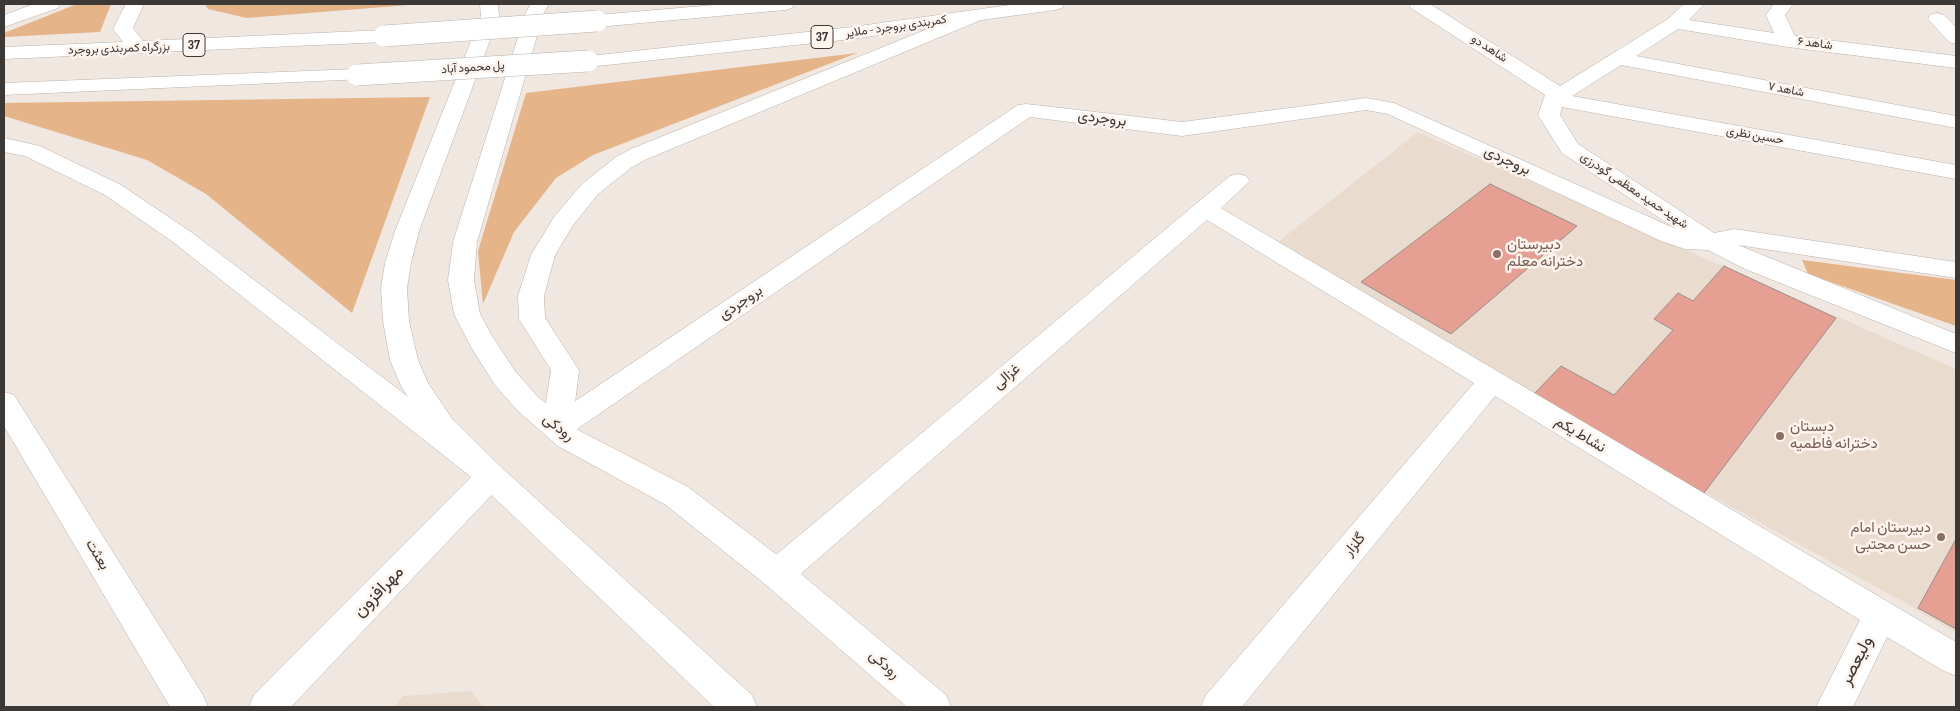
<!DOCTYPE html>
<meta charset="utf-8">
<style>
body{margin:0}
#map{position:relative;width:1960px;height:711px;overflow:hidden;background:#efe7e0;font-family:"Sofia Sans Condensed",sans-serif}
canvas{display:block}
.frame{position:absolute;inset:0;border:5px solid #3b3835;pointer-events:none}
</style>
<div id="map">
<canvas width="1960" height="711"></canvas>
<div class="frame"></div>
</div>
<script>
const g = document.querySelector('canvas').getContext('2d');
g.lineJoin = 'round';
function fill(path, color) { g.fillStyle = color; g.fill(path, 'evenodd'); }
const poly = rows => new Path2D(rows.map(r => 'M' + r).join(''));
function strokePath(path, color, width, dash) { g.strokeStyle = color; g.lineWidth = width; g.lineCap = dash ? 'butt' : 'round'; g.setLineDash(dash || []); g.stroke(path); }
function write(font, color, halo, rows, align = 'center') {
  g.font = font + ' "Sofia Sans Condensed",Vazirmatn,sans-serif'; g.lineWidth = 5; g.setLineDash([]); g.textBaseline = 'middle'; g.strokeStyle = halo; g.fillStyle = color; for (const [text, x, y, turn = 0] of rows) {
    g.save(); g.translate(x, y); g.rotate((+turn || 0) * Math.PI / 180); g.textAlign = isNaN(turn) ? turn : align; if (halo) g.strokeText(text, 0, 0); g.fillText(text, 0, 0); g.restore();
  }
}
fill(poly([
 [1418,132,1956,369,1956,633,1895,597,1892,602,1894,597,1532,396,1278,242],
 [471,691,483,707,394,707,403,696]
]), '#eadbcf');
fill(poly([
 [77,4,111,4,100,32,4,37,4,33],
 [205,4,421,4,247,18,208,9],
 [857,53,593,155,556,178,514,232,483,304,478,251,526,93],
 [430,97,352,313,206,194,147,160,4,116,4,103],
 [1802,260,1956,280,1956,326,1808,274]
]), '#e6b489');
const building = poly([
 [1490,184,1577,226,1451,334,1361,282,1490,184],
 [1724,266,1836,318,1704,493,1532,396,1561,366,1614,395,1673,330,1654,319,1678,293,1693,301,1724,266],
 [1956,539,1956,629,1918,608,1956,539]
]);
fill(building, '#e6a093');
strokePath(building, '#998e8c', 1);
const minor = poly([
 [1409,4,1430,4,1560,86,1668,19,1684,4,1704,4,1689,20,1774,33,1766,15,1774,4,1793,4,1785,15,1795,36,1956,56,1956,68,1788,47,1678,29,1636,56,1956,116,1956,128,1621,65,1572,96,1956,165,1956,179,1562,107,1560,115,1578,144,1714,233,1734,229,1956,262,1956,278,1738,245,1956,334,1956,353,1745,269,1708,250,1685,249,1661,241,1388,114,1366,110,1182,136,1030,117,567,436,557,439,547,436,542,428,547,420,1018,105,1026,104,1182,122,1366,98,1394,103,1676,229,1562,153,1538,115,1545,95,1411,8,1409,4],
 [1937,13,1944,15,1956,27,1956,44,1949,42,1928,19,1930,15,1937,13],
 [1238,174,1246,176,1250,181,1221,208,1956,642,1956,676,1944,671,1887,637,1853,707,1816,707,1860,620,1495,396,1242,707,1201,707,1206,695,1474,383,1207,220,789,584,777,588,765,584,760,574,765,564,1197,203,1230,176,1238,174],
 [4,392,14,395,203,695,208,707,170,707,4,426,4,392],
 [491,464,502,468,506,476,502,484,291,707,249,707,254,695,480,468,491,464]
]);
const major = poly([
 [480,4,498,4,499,16,419,231,411,263,407,288,409,321,418,360,428,383,453,420,502,468,752,695,757,707,714,707,480,484,433,436,401,386,390,360,383,321,381,288,385,263,395,231,481,16,480,4],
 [531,4,549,4,544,12,477,242,474,280,480,314,492,336,515,371,537,396,578,430,688,487,789,564,946,695,951,707,907,707,765,584,666,505,558,446,517,410,495,385,471,347,454,314,448,280,453,242,526,12,531,4]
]);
const highway = poly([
 [34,4,60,4,58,8,4,27,4,15,34,4],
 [126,4,144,4,133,28,143,41,384,30,391,32,394,36,391,40,384,42,4,59,4,47,123,42,113,29,126,4],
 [726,4,794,4,792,8,785,10,597,27,590,25,587,21,590,17,597,15,726,4],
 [1017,4,1064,4,1062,8,1055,10,981,20,647,159,632,167,598,194,573,225,555,255,544,296,545,318,579,370,572,428,567,436,557,439,547,436,542,428,551,370,519,319,518,296,531,255,554,217,582,184,616,157,631,149,930,28,852,39,588,67,581,65,578,61,581,57,852,27,1017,4],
 [357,69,364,71,367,75,364,79,4,95,4,83,357,69],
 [4,138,40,146,121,185,191,232,502,468,506,476,502,484,491,488,480,484,173,242,105,195,25,156,4,152,4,138]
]);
strokePath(minor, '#b9b1aa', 1);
strokePath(major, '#b9b1aa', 1);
strokePath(highway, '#b9b1aa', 1);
fill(minor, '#fff');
fill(major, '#fff');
fill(highway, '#fff');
const highwayBridge = poly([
 [384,36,597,21],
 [357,75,588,61]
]);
strokePath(highwayBridge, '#b9b1aa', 22, []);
strokePath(highwayBridge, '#fff', 21);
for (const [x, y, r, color] of [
 [1497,254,5,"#8d6e63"],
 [1780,436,5,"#8d6e63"],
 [1941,537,5,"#8d6e63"]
]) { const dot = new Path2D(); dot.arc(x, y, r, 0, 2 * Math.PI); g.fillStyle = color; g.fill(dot); strokePath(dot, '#fdf4ed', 2); }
write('12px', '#3b3835', '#fdf4ed', [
 ["کمربندی بروجرد - ملایر",896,27,-8],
 ["شاهد ۶",1815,44,7],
 ["بزرگراه کمربندی بروجرد",119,49,-2],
 ["شاهد دو",1489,49,33],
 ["پل محمود آباد",473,68,-4],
 ["شاهد ۷",1786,90,11],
 ["حسین نظری",1755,136,10],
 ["شهید حمید معظمی گودرزی",1634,191,34]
]);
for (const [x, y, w] of [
 [822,37,22],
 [194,45,22]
]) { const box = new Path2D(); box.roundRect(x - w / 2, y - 11.5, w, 23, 4); g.fillStyle = '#fdf4ed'; g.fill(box); strokePath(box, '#3b3835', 1); }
write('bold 14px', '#3b3835', null, [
 ["37",822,37],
 ["37",194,45]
]);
write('15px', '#3b3835', '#fdf4ed', [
 ["بروجردی",1102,119,7],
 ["بروجردی",1507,161,25],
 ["بروجردی",741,303,-34],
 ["غزالی",1007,377,-41],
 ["رودکی",558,428,38],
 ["نشاط یکم",1580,435,31],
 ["گلزار",1355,545,-50],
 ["بعثت",97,555,59],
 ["رودکی",884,665,41]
]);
write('15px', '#785e54', '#fdf4ed', [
 ["دبیرستان",1507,245],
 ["دخترانه معلم",1507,262],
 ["دبستان",1790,427],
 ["دخترانه فاطمیه",1790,444],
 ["دبیرستان امام",1931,528,"right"],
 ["حسن مجتبی",1931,545,"right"]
], 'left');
write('18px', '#3b3835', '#fdf4ed', [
 ["مهرافزون",379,592,-46],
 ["ولیعصر",1857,661,-63]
]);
</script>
